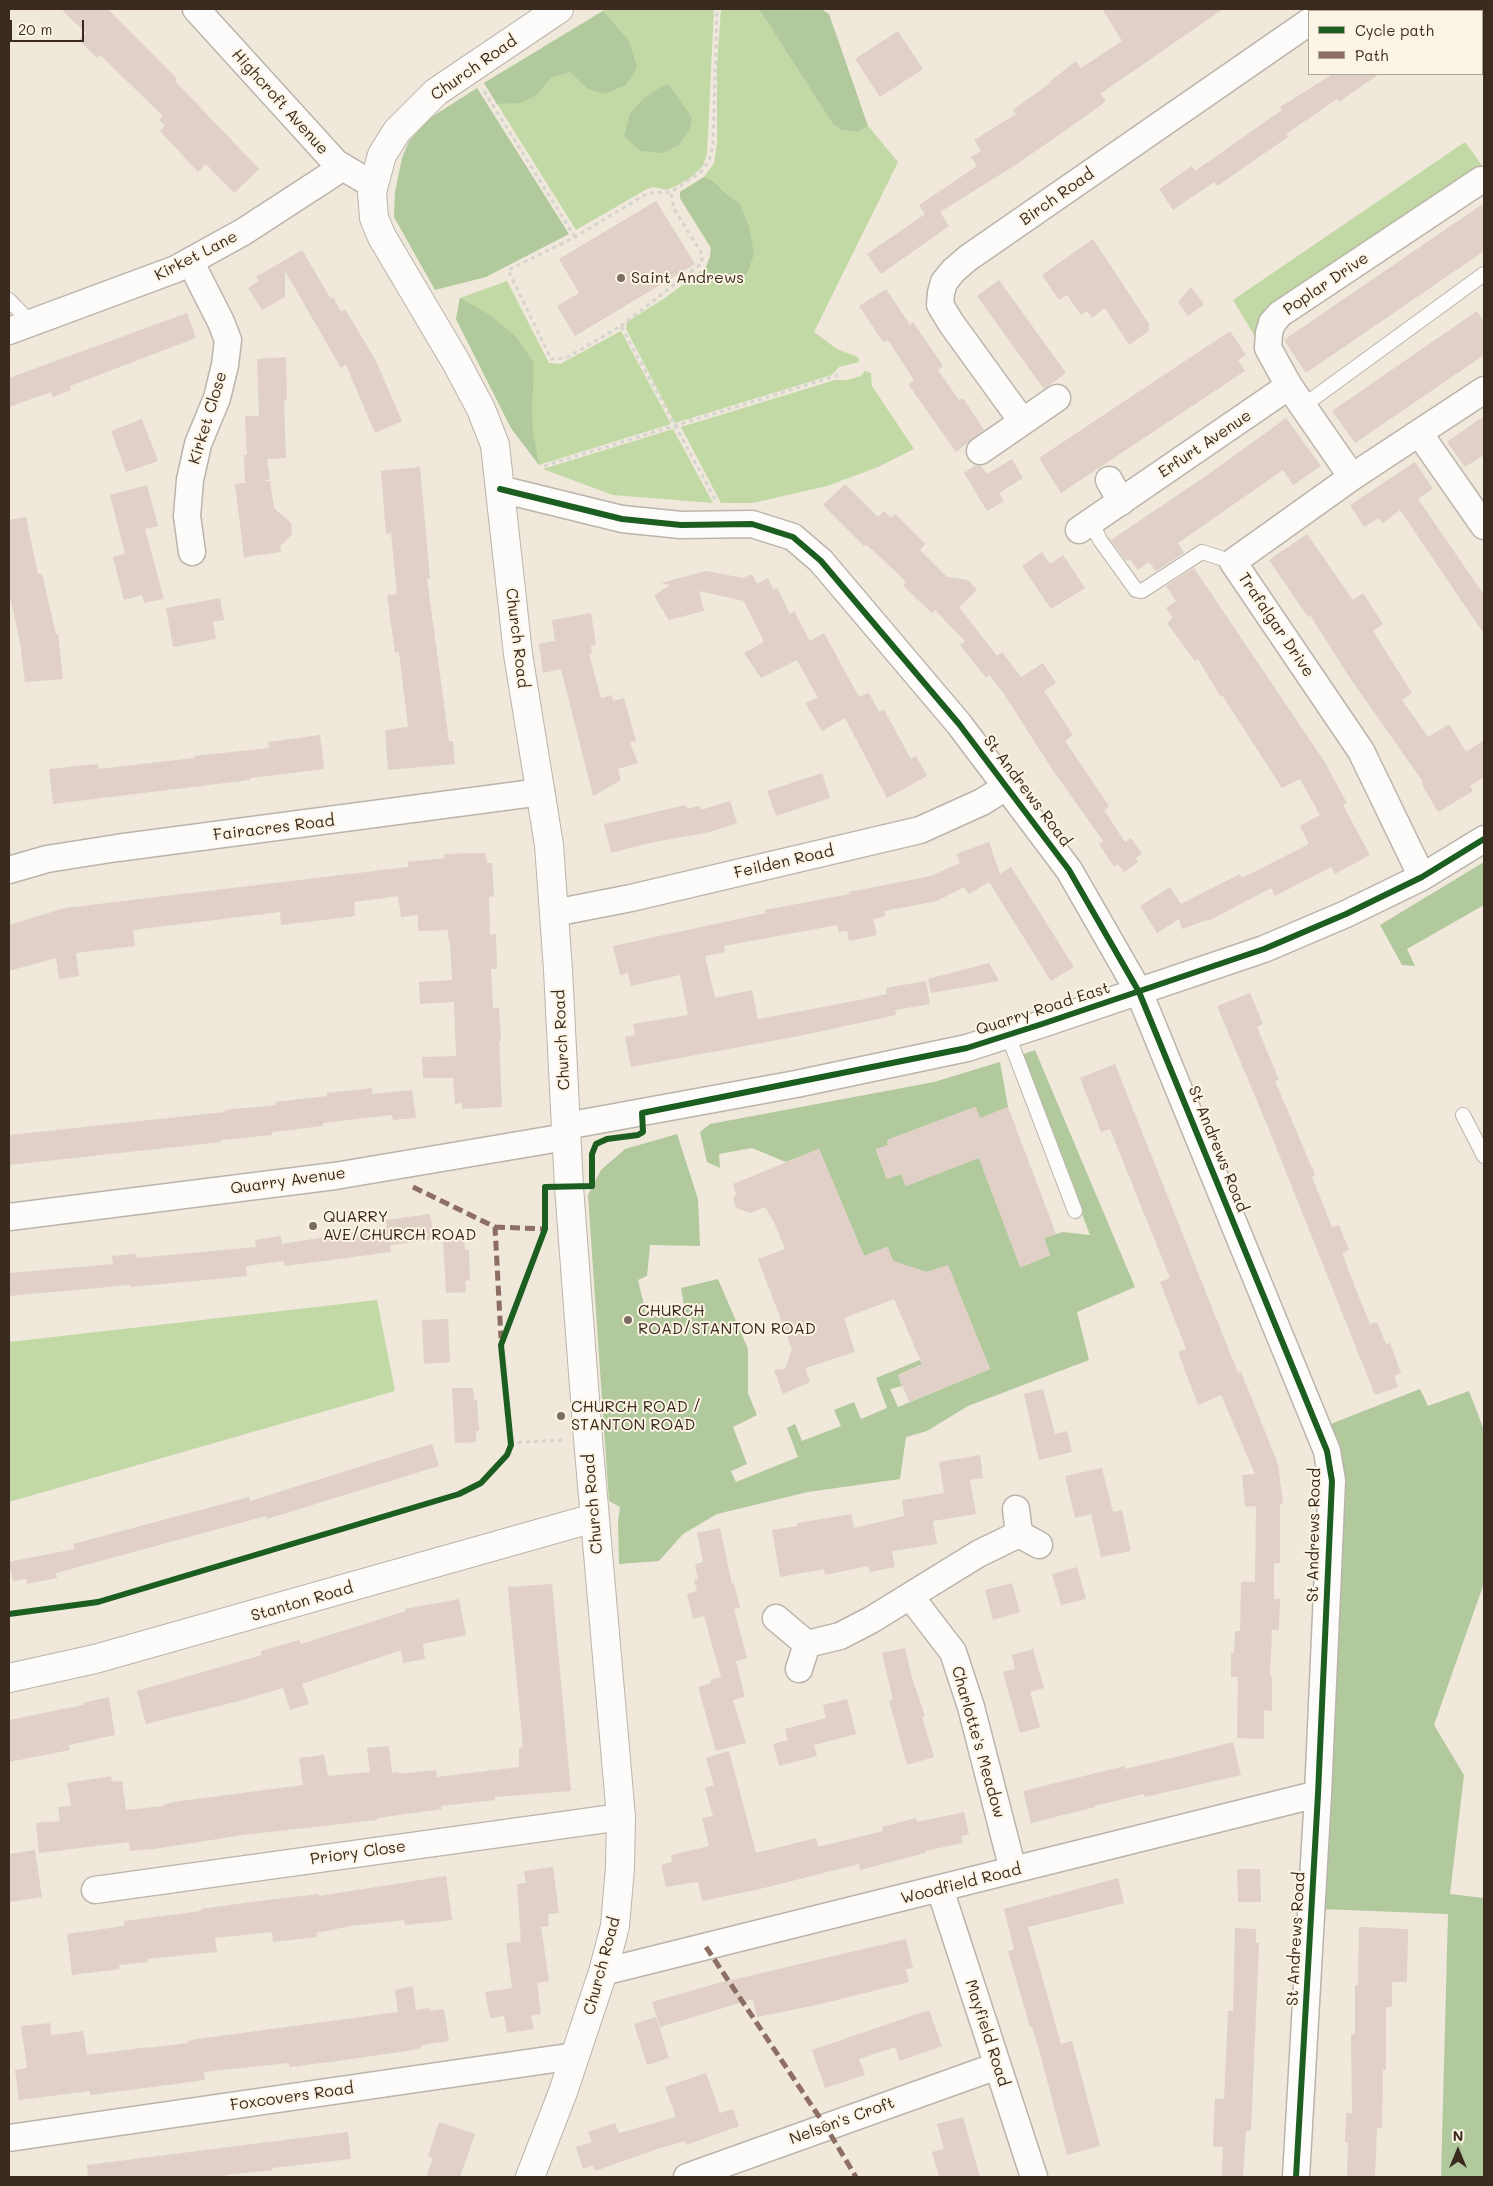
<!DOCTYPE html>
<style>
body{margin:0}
#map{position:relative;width:1493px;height:2186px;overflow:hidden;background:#efe8db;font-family:Mali,sans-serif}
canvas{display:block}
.frame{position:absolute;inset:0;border:10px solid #3b2a1e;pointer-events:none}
.legend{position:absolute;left:1308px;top:10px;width:175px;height:65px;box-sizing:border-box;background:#fcf5e5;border:1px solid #afa495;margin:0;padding:6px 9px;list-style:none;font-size:15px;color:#3b2a1e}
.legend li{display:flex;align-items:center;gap:10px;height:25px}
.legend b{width:25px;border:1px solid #afa495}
.north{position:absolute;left:1433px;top:2126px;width:50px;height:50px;-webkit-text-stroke:4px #fcf5e5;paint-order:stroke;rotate:0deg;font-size:14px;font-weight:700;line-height:20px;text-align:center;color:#3b2a1e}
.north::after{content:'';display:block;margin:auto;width:18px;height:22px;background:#3b2a1e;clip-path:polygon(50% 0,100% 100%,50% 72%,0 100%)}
.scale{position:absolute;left:10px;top:20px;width:74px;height:22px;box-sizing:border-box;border:2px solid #3b2a1e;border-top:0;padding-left:6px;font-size:15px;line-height:18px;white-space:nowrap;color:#3b2a1e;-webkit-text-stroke:4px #fcf5e5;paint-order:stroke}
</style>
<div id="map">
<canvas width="1493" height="2186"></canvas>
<div class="frame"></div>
<ul class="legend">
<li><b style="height:6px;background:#1b5e20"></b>Cycle path</li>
<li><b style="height:6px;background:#8d6e63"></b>Path</li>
</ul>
<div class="north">N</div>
<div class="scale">20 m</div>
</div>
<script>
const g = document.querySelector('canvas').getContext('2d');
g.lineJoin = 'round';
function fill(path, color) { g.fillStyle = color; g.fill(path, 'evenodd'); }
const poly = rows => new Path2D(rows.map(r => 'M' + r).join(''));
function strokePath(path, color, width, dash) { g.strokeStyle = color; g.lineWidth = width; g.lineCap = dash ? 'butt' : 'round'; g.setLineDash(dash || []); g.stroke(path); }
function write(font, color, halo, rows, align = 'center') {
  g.font = font + ' Mali,sans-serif'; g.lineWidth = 4; g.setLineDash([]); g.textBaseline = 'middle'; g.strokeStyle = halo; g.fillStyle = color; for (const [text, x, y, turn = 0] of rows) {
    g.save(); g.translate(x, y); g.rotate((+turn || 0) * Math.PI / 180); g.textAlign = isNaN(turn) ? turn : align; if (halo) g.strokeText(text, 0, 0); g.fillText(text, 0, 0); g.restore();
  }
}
fill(poly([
 [606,9,714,9,707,154,703,166,690,178,676,186,666,190,654,187,647,189,576,230,484,83],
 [721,9,759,9,832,123,841,130,858,132,868,126,898,162,814,332,837,349,858,357,859,362,839,367,832,375,675,423,626,329,627,322,665,298,706,267,710,257,711,248,680,198,680,192,704,177,714,163,717,143,717,64],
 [1465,142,1484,168,1256,338,1233,300],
 [507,281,549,363,560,364,621,331,671,424,539,465,511,428,456,319,460,298],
 [865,371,871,373,872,386,914,449,878,467,827,486,753,503,721,503,681,427,835,380,847,380,861,376],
 [673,429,713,503,613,495,543,469],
 [377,1300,395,1391,9,1502,9,1342]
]), '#c2d9a6');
fill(poly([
 [759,9,821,9,829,14,868,126,858,132,841,130,832,123],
 [603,11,629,41,637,67,626,85,605,94,588,89,570,72,551,78,535,96,520,103,497,104,484,83],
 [664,85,669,85,692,118,690,128,679,145,662,153,641,151,624,136,630,113,644,98],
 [477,88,569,234,486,277,435,290,394,217,395,192,402,158,409,141,430,118],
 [704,177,713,181,728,196,739,203,749,226,754,254,747,274,732,283,715,281,706,267,710,257,711,248,680,198,680,192],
 [460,298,490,315,516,337,534,363,532,409,533,432,539,465,511,428,456,319],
 [1484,862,1484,905,1407,949,1415,966,1402,965,1380,925],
 [1035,1050,1135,1287,1077,1312,1089,1360,968,1406,927,1431,906,1437,900,1479,808,1492,717,1514,683,1534,659,1561,619,1564,618,1522,620,1507,609,1501,588,1195,601,1170,625,1149,677,1134,698,1199,700,1246,650,1245,647,1276,638,1280,647,1318,685,1311,681,1288,718,1279,748,1349,748,1393,757,1415,733,1427,747,1464,731,1471,736,1482,798,1457,787,1428,795,1424,802,1441,841,1426,834,1410,854,1402,861,1419,887,1408,876,1378,920,1360,922,1364,898,1375,902,1386,890,1389,898,1407,990,1369,948,1266,926,1272,893,1261,887,1247,864,1256,819,1149,786,1162,752,1148,719,1154,720,1168,707,1162,700,1132,710,1124,934,1082,1000,1062,1008,1107,991,1114,998,1133,987,1137,975,1107,887,1140,888,1145,876,1150,887,1179,901,1174,906,1186,983,1156,983,1169,1021,1267,1050,1255,1044,1238,1063,1232,1090,1235,1021,1055],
 [1420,1389,1428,1406,1469,1391,1484,1430,1484,1583,1434,1725,1464,1775,1450,1894,1484,1898,1484,2177,1441,2177,1448,1914,1321,1909,1343,1460,1328,1425]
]), '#b1c99d');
fill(poly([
 [61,9,108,9,177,79,175,81,259,169,234,193,206,164,198,172,160,131,165,126,159,120,163,116,100,55,97,58,79,40,86,33],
 [1102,9,1223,9,1100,94,1106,101,1086,116,1017,164,940,212,949,226,881,274,867,254,925,214,919,205,977,166,971,157,981,151,974,140,1016,114,1013,110,1050,83,1049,82,1076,61,1081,68,1122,41],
 [898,31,923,69,880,97,855,59],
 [1333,74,1379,74,1339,102,1337,99,1286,134,1288,137,1217,186,1214,182,1173,210,1159,189,1192,166,1195,171,1282,110,1280,107],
 [656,201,695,264,575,336,557,306,579,293,559,259],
 [1484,203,1484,251,1306,373,1284,340],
 [1093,239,1149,324,1149,331,1129,345,1105,308,1092,318,1087,311,1081,315,1067,295,1059,300,1042,275],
 [302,250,331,299,333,297,341,312,345,309,376,361,402,421,375,433,346,365,341,368,285,271,285,297,262,310,248,288,259,281,256,277],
 [999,280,1066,373,1044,389,977,296],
 [1191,287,1204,304,1188,316,1178,302],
 [886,289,910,325,913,322,943,366,938,370,959,400,963,398,984,430,956,452,908,384,914,380,888,340,883,342,859,306],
 [1477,311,1484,322,1484,355,1355,443,1332,411],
 [187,313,196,338,70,386,71,390,53,397,51,392,9,407,9,378],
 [1230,331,1246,355,1238,360,1245,371,1061,493,1039,458],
 [286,357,287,400,284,401,286,458,267,459,270,479,264,481,270,481,274,508,291,523,292,534,280,546,281,552,244,557,235,484,245,483,244,455,247,455,245,416,259,416,257,359],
 [1484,416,1484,455,1465,467,1447,442],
 [1286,418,1321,466,1293,485,1283,470,1178,543,1184,553,1156,571,1149,562,1138,570,1130,559,1126,561,1111,540,1206,476],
 [142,419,158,461,126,472,111,431],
 [1012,459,1023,478,999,493,1004,501,987,511,964,473,976,465,981,466,987,474],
 [1415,462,1433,489,1418,499,1484,595,1484,634,1400,510,1383,523,1379,518,1364,527,1350,505],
 [420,467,430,579,427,579,449,741,453,741,455,764,388,770,385,730,408,727,399,652,395,653,387,595,397,594,391,533,386,534,381,471],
 [845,484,878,517,884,511,891,518,895,514,925,544,920,550,947,577,968,580,977,590,959,607,997,656,1002,652,1021,677,1043,663,1056,683,1044,691,1073,735,1065,741,1109,806,1104,810,1125,842,1131,838,1142,854,1135,858,1138,862,1124,872,1118,864,1114,867,1099,844,1103,841,1052,769,1002,691,989,675,986,678,960,645,965,641,935,610,932,613,917,599,903,585,906,582,877,554,866,545,864,546,823,505],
 [147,485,158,526,145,529,164,599,144,603,142,595,124,600,113,557,125,554,110,495],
 [26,517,38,574,42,574,56,634,58,634,63,679,25,682,20,642,9,592,9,520],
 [1307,534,1353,600,1363,593,1383,624,1373,631,1412,693,1402,700,1428,737,1449,724,1466,752,1484,740,1484,777,1470,786,1473,791,1438,812,1421,783,1423,782,1348,675,1310,615,1308,617,1269,560],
 [1042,552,1050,564,1063,555,1085,588,1051,609,1022,566],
 [1194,568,1324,761,1347,803,1343,805,1370,855,1335,874,1331,867,1275,896,1271,888,1208,921,1207,920,1182,929,1179,919,1157,933,1140,906,1170,887,1181,904,1240,874,1242,878,1309,844,1300,826,1320,815,1300,779,1282,788,1222,695,1220,696,1198,659,1195,661,1167,623,1173,618,1166,608,1176,601,1166,586],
 [706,571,743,578,752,574,757,584,768,578,773,589,777,588,790,614,794,611,810,641,824,633,859,697,869,693,879,712,884,710,911,759,916,756,927,776,887,798,845,718,822,731,805,703,818,698,797,660,761,678,744,653,764,642,744,601,699,591,704,611,669,620,654,596,670,585,661,583],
 [220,598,224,620,213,622,216,639,173,647,166,608],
 [591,613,596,644,591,646,592,653,589,654,601,698,612,695,613,701,624,698,636,741,630,743,638,763,618,769,621,780,593,796,561,669,543,673,539,644,555,641,552,620],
 [320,735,324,769,250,778,250,780,53,804,49,769,98,764,99,769,194,758,194,756,269,748,268,742],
 [822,773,830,798,776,816,767,791],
 [730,801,737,823,710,832,649,843,611,853,604,824,686,805,687,809,699,806,701,810],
 [989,842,1000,874,1011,867,1074,967,1051,981,989,882,969,894,964,887,937,901,884,911,886,916,873,919,877,935,849,941,847,931,839,932,837,925,724,946,725,952,705,956,715,998,752,990,758,1019,860,1000,887,994,886,988,926,981,930,1004,895,1010,896,1015,804,1035,631,1067,625,1037,635,1035,633,1024,688,1015,680,975,631,986,628,973,620,975,613,946,766,913,765,910,850,894,849,892,931,876,960,863,956,854],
 [486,853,487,863,492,863,494,896,489,897,490,935,496,934,497,969,491,969,493,1008,499,1008,501,1041,499,1041,502,1107,462,1109,462,1103,455,1104,453,1078,423,1078,422,1057,456,1056,454,1002,420,1004,419,982,452,980,450,942,449,942,448,930,418,931,418,915,401,917,398,896,354,902,355,916,331,919,281,925,280,912,133,930,135,946,76,953,79,976,59,979,56,958,9,971,9,925,65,908,408,867,408,862,445,858,444,854],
 [989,963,999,981,931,993,928,979],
 [1250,993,1263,1024,1257,1027,1279,1080,1275,1081,1315,1175,1312,1177,1332,1227,1339,1225,1349,1250,1342,1253,1356,1290,1370,1324,1377,1322,1386,1344,1390,1343,1401,1373,1394,1376,1398,1387,1375,1395,1268,1127,1217,1006],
 [1115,1064,1238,1373,1241,1372,1278,1464,1283,1504,1280,1504,1280,1563,1274,1563,1274,1599,1280,1599,1279,1630,1272,1630,1270,1676,1272,1676,1272,1711,1264,1710,1264,1739,1237,1738,1238,1677,1231,1677,1231,1653,1234,1653,1235,1631,1240,1631,1241,1582,1255,1582,1256,1506,1245,1507,1242,1475,1255,1474,1221,1395,1198,1405,1178,1352,1186,1349,1160,1282,1170,1278,1110,1129,1101,1132,1080,1078],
 [372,1088,372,1094,412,1090,416,1118,393,1120,392,1115,323,1123,323,1126,272,1132,272,1135,221,1140,221,1142,9,1165,9,1135,225,1112,224,1110,276,1105,275,1102,327,1096,327,1093],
 [976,1107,980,1118,1008,1107,1056,1234,1044,1238,1050,1255,1020,1267,979,1158,906,1186,901,1174,887,1179,876,1149,888,1145,887,1140],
 [819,1149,864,1256,888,1247,893,1261,926,1272,948,1265,990,1369,909,1402,898,1375,922,1364,894,1299,844,1318,855,1352,805,1368,810,1382,783,1394,774,1370,785,1369,792,1349,758,1259,785,1249,774,1222,765,1207,750,1213,736,1208,733,1199,736,1194,733,1184],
 [430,1214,435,1239,390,1245,386,1220],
 [387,1227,391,1252,285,1266,284,1261,246,1266,247,1276,131,1287,130,1285,9,1296,9,1273,113,1264,112,1256,136,1254,137,1258,256,1247,255,1240,281,1236,282,1244],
 [443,1238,464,1238,465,1250,469,1250,470,1280,465,1281,466,1292,446,1293],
 [448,1319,450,1362,424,1364,422,1320],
 [452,1388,473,1388,474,1400,477,1400,479,1431,476,1431,476,1442,455,1443],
 [1043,1389,1055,1434,1067,1431,1072,1452,1039,1460,1024,1394],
 [432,1444,439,1466,267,1519,266,1516,56,1573,57,1578,27,1584,26,1579,13,1581,9,1562,75,1549,73,1544,249,1497,250,1501],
 [980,1455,983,1478,970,1480,976,1514,933,1521,937,1544,892,1551,895,1567,870,1572,868,1566,825,1575,824,1569,780,1577,772,1530,797,1526,797,1523,851,1514,854,1528,904,1516,902,1500,944,1493,939,1462],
 [1102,1468,1113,1512,1122,1510,1131,1551,1101,1557,1091,1514,1075,1518,1065,1476],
 [720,1528,732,1584,734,1583,740,1608,734,1609,747,1658,736,1661,745,1697,733,1700,746,1743,716,1751,698,1687,711,1683,710,1680,721,1677,704,1616,693,1619,687,1594,697,1591,694,1580,698,1579,695,1564,703,1562,697,1533],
 [1077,1567,1086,1599,1061,1605,1052,1574],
 [1012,1583,1020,1612,993,1620,985,1590],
 [552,1584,571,1791,494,1797,495,1800,441,1806,442,1809,377,1818,377,1820,243,1835,154,1849,130,1851,129,1842,39,1853,36,1823,60,1821,58,1807,71,1806,67,1783,111,1776,112,1782,122,1781,126,1810,164,1806,163,1805,173,1802,303,1785,299,1758,324,1755,328,1776,370,1772,367,1748,389,1746,392,1773,399,1772,399,1774,436,1770,437,1777,519,1767,519,1748,523,1747,508,1587],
 [459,1599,466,1635,423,1644,425,1659,403,1663,401,1650,302,1684,309,1704,290,1710,283,1688,239,1701,146,1724,137,1691,262,1655,261,1651,299,1640,301,1644,406,1611,405,1609],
 [905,1648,912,1678,925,1716,922,1717,934,1757,907,1765,889,1701,893,1700,882,1653],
 [1033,1649,1044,1688,1030,1692,1040,1727,1020,1733,1003,1672,1015,1669,1012,1655],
 [109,1697,115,1735,69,1745,70,1750,9,1762,9,1720,83,1705,83,1703],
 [847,1699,856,1734,814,1745,817,1756,779,1766,773,1744,788,1740,785,1729,826,1718,823,1705],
 [1233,1742,1241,1775,1145,1797,1144,1794,1094,1806,1095,1807,1031,1823,1023,1791,1125,1766,1125,1769,1176,1757],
 [729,1751,756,1853,816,1838,818,1847,883,1831,882,1827,916,1818,917,1822,964,1812,969,1834,961,1836,963,1843,925,1851,925,1853,860,1870,859,1864,764,1888,702,1901,698,1882,666,1887,661,1865,672,1862,671,1855,709,1846,702,1818,713,1816,705,1788,714,1785,706,1758],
 [35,1850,42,1897,9,1902,9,1854],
 [553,1867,559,1913,548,1914,549,1926,541,1927,549,1981,537,1983,541,2014,531,2016,534,2029,507,2033,504,2016,490,2018,485,1992,512,1988,506,1943,521,1942,517,1884,526,1883,524,1871],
 [1237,1869,1260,1869,1261,1902,1238,1902],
 [446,1876,452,1920,405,1925,404,1920,350,1926,316,1933,317,1937,273,1942,272,1932,215,1938,217,1952,147,1959,148,1962,119,1965,120,1969,72,1975,67,1934,124,1926,124,1921,201,1911,201,1909,259,1901,319,1894,319,1896],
 [1118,1878,1124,1903,1028,1927,1061,2044,1072,2041,1100,2146,1067,2155,1039,2050,1032,2026,1030,2027,1008,1951,1014,1949,1004,1909],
 [1359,1927,1408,1929,1407,1982,1392,1982,1392,2007,1386,2007,1386,2070,1383,2070,1382,2128,1377,2128,1375,2177,1347,2177,1348,2143,1345,2142,1346,2113,1352,2113,1351,2034,1355,2034,1355,1985,1358,1985],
 [1235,1928,1256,1929,1256,1943,1259,1943,1251,2131,1246,2131,1243,2177,1222,2177,1223,2147,1213,2146,1215,2098,1224,2099,1228,2011,1233,2011],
 [906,1939,913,1968,906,1969,909,1982,821,2004,757,2017,753,1999,660,2027,652,2002,715,1984],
 [413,1986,416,2010,429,2008,430,2011,444,2009,449,2041,421,2045,421,2048,406,2051,338,2061,289,2067,289,2063,204,2072,205,2080,168,2085,90,2095,90,2091,19,2100,15,2070,27,2068,21,2026,50,2023,51,2035,83,2031,87,2055,149,2047,149,2048,188,2043,188,2041,197,2039,398,2012,395,1990],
 [929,2010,942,2046,900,2061,895,2047,859,2059,865,2075,825,2088,812,2050],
 [656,2017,669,2058,647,2065,634,2024],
 [706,2073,720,2113,733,2109,739,2126,686,2145,685,2141,660,2148,595,2171,593,2165,583,2169,576,2147,592,2142,588,2132,615,2123,619,2133,676,2117,665,2087],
 [963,2117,980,2177,939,2177,932,2152,944,2149,937,2124],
 [439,2122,475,2134,460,2177,426,2177,433,2158,428,2156],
 [348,2132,351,2159,272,2168,272,2170,226,2175,226,2177,88,2177,87,2165]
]), '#e0d0c7');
const service = poly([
 [1482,18,1484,16],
 [9,300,31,323],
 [1303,406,1484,274],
 [1091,522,1100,540,1136,590,1142,591,1202,552,1233,562],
 [1008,1035,1075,1211],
 [1463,1115,1484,1156]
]);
const minor = poly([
 [196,9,336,163,363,179,375,180],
 [1325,11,1329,9],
 [190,261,221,322,228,340,225,365,217,398,198,444,190,480,187,516,192,552],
 [9,331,176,269,243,232,343,167],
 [1022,421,951,323,940,305,941,293,944,282,954,270,968,258,1309,22],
 [1419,433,1484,526],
 [980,451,1057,398],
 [1352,477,1289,386,1268,348,1269,333,1272,323,1280,314,1481,180],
 [1109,480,1121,502],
 [500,489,622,519,681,525,752,524,793,537,821,561,959,724,1069,870,1139,992,1327,1451,1332,1481,1318,1794,1296,2177],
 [1079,530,1289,386],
 [9,870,47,859,117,848,541,792],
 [1422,877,1361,751,1233,562,1352,477,1484,390],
 [554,913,631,898,920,830,982,802,1006,787],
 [566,1126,796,1084,967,1048,1042,1024,1264,949,1346,914,1422,877,1484,839],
 [9,1217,335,1176,566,1137],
 [1016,1509,1019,1534,1039,1545],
 [910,1596,953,1652,971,1707,1013,1870],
 [776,1618,807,1644,799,1669],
 [807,1644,840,1636,871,1620,978,1554,1019,1534],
 [940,1889,1034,2177],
 [95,1890,621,1817],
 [603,1972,1318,1794],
 [9,2138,575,2056],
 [687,2177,997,2066]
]);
const tertiary = poly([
 [9,1678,95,1659,594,1518]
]);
const secondary = poly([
 [530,2177,563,2092,603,1972,615,1926,620,1868,621,1817,588,1439,569,1187,558,970,549,845,518,654,495,445,481,409,456,362,382,237,374,218,372,192,382,155,397,131,436,92,559,9]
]);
strokePath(service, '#bab4ab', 16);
strokePath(minor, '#bab4ab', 29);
strokePath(tertiary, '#bab4ab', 30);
strokePath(secondary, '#bab4ab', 30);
strokePath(poly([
 [484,91,575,237],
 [621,326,702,263,702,254,674,209,671,192],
 [544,466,839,375],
 [715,499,621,326,566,358,551,359,508,270,575,237,648,193,671,192,700,173,709,161,713,146,717,9],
 [510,1443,562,1440]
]), '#d6d4cf', 3, [4, 4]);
strokePath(service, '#fdfcfa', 14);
strokePath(minor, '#fdfcfa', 26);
strokePath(tertiary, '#fdfcfa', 28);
strokePath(secondary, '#fdfcfa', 28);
strokePath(poly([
 [413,1187,495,1227,501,1338],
 [495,1227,545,1229],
 [706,1947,826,2127,856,2177]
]), '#8d6e63', 5, [10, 5]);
strokePath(poly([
 [500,489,622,519,681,525,752,524,793,537,821,561,959,724,1069,870,1139,992,1327,1451,1332,1481,1318,1794,1296,2177],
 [9,1614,98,1602,459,1494,481,1483,507,1455,511,1445,501,1345,545,1229,545,1187,592,1186,592,1154,596,1144,607,1139,638,1135,643,1132,642,1113,967,1048,1042,1024,1264,949,1346,914,1422,877,1484,839]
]), '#1b5e20', 6);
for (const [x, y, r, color] of [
 [621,278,5,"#7a6c60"],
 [313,1226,5,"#7a6c60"],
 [628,1320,5,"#7a6c60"],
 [561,1416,5,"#7a6c60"]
]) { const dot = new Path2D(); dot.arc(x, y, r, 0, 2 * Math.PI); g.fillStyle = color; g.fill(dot); strokePath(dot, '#fcf5e5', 2); }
write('16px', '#3b2a1e', '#fcf5e5', [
 ["Church Road",474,68,-35],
 ["Highcroft Avenue",280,102,48],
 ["Birch Road",1057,197,-35],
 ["Kirket Lane",196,256,-27],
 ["Poplar Drive",1326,284,-34],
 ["Kirket Close",208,418,-73],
 ["Erfurt Avenue",1205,444,-34],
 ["Trafalgar Drive",1276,625,56],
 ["Church Road",517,638,83],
 ["St Andrews Road",1027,791,53],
 ["Fairacres Road",274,828,-7],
 ["Feilden Road",784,862,-13],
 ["Quarry Road East",1043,1009,-18],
 ["Church Road",562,1040,-93],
 ["St Andrews Road",1218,1149,68],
 ["Quarry Avenue",288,1181,-8],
 ["Church Road",593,1504,-95],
 ["St Andrews Road",1314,1535,-89],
 ["Stanton Road",302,1602,-16],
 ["Charlotte's Meadow",978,1742,74],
 ["Priory Close",358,1853,-8],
 ["Woodfield Road",961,1884,-14],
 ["St Andrews Road",1296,1939,-87],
 ["Church Road",602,1966,-75],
 ["Mayfield Road",987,2033,72],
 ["Foxcovers Road",292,2097,-8],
 ["Nelson's Croft",842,2121,-20]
]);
write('16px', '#3b2a1e', '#fcf5e5', [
 ["Saint Andrews",631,278],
 ["QUARRY",323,1217],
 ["AVE/CHURCH ROAD",323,1235],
 ["CHURCH",638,1311],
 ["ROAD/STANTON ROAD",638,1329],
 ["CHURCH ROAD /",571,1407],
 ["STANTON ROAD",571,1425]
], 'left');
</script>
